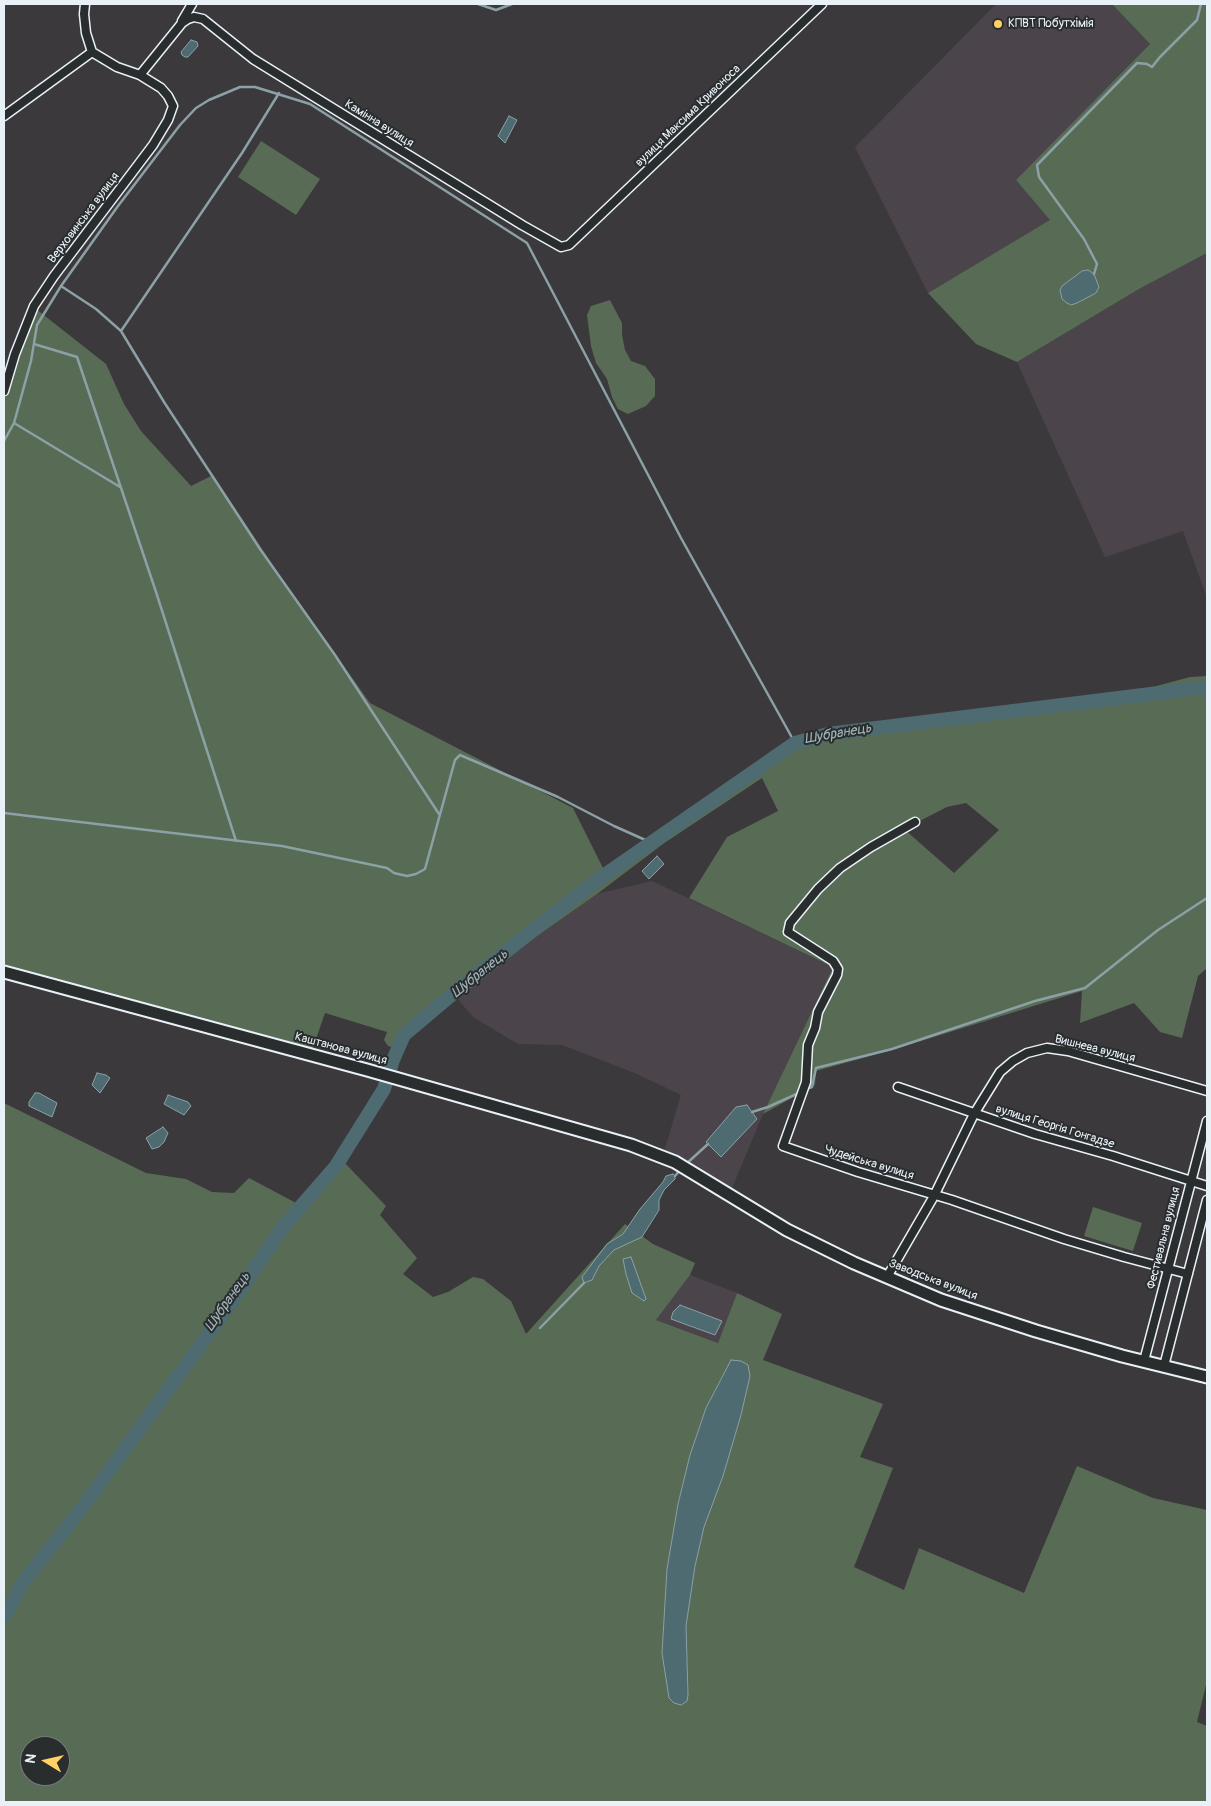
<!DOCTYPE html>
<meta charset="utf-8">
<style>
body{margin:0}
#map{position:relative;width:1211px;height:1806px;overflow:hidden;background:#3c393d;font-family:Pangolin,sans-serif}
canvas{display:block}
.frame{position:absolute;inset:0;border:5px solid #e8f1f8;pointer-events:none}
.north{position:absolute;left:20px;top:1736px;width:50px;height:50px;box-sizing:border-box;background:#2a2d2e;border:1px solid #767b7f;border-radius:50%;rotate:279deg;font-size:14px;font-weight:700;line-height:20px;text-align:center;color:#e8f1f8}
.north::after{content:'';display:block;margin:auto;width:18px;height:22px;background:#ffd166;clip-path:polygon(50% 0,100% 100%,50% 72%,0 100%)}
</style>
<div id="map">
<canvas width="1211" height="1806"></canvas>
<div class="frame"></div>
<div class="north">N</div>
</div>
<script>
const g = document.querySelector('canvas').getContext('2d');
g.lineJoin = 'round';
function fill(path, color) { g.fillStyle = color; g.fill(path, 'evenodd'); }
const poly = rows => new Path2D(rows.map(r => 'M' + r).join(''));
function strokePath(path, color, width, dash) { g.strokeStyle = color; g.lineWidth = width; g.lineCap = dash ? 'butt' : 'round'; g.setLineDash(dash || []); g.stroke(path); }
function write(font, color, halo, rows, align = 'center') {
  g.font = font + ' Pangolin,sans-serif'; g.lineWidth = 4; g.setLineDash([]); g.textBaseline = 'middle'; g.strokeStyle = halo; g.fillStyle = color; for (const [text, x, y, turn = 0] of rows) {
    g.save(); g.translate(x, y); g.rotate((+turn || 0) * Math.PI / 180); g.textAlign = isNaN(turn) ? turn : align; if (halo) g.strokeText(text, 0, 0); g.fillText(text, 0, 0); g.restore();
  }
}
fill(poly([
 [996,4,1112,4,1150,44,1016,180,1051,220,928,293,855,147],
 [1207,253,1207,598,1183,531,1105,557,1017,362,1139,289],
 [652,881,833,967,763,1114,730,1193,663,1155,681,1095,637,1074,562,1045,518,1044,473,1017,456,997,503,960,597,894],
 [690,1275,737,1293,718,1343,656,1320]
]), '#4b454b');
fill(poly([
 [1112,4,1207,4,1207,253,1139,289,1017,362,976,344,928,293,1050,220,1016,180,1150,44],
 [1060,290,1096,293,1071,305,1062,299],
 [261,141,320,179,296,215,238,177],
 [610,300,622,323,622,335,625,350,631,361,645,366,655,379,655,396,646,406,628,414,618,409,612,397,607,379,596,363,591,346,587,315,591,306],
 [31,305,106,364,124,404,141,431,191,486,213,475,286,585,370,703,573,808,603,868,789,740,830,730,1101,701,1190,677,1207,676,1207,968,1198,976,1182,1038,1160,1032,1134,1003,1080,1023,1082,991,892,1050,816,1071,815,1085,763,1114,833,967,689,898,727,837,778,811,762,778,663,844,597,894,503,960,455,997,409,1038,403,1050,388,1046,384,1040,387,1032,325,1013,309,1059,4,977,4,378],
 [966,803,999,830,954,873,904,829,947,807],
 [4,1103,146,1173,186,1179,212,1192,234,1193,249,1178,298,1204,324,1172,343,1161,386,1206,380,1215,417,1258,403,1274,433,1297,448,1292,473,1277,483,1279,511,1301,526,1334,625,1224,653,1244,695,1263,690,1275,656,1320,718,1343,737,1293,782,1314,763,1360,883,1404,860,1457,893,1468,854,1567,904,1590,919,1548,1024,1593,1077,1466,1153,1498,1207,1510,1207,1681,1197,1722,1207,1726,1207,1802,4,1802],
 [731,1360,750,1376,741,1415,723,1476,704,1527,695,1566,686,1626,688,1695,662,1653,667,1569,678,1504,690,1455,706,1408],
 [30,1746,60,1746,60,1776,30,1776],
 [1093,1207,1142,1223,1133,1251,1084,1236]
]), '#586b55');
const water = poly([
 [191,40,197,42,198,46,188,57,185,57,182,55,181,52,191,40],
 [509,116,517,120,505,143,498,136,509,116],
 [1088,270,1094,274,1099,287,1096,293,1077,303,1071,305,1067,303,1062,299,1060,290,1062,286,1082,271,1088,270],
 [657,856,664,864,649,879,642,871,657,856],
 [97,1073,106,1075,110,1078,100,1093,92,1085,97,1073],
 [35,1093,39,1093,57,1103,52,1117,29,1106,29,1102,35,1093],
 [168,1095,188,1102,191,1106,184,1115,164,1104,168,1095],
 [747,1105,757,1119,721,1157,706,1142,736,1107,747,1105],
 [163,1127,168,1133,164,1142,159,1147,152,1149,146,1138,163,1127],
 [673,1174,675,1176,675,1179,664,1190,659,1200,659,1210,642,1237,614,1250,599,1266,592,1280,584,1283,582,1277,607,1244,623,1234,640,1209,663,1182,666,1176,673,1174],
 [631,1257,645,1296,646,1299,644,1301,632,1293,626,1274,623,1259,631,1257],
 [680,1305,722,1321,715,1335,671,1319,673,1312,680,1305],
 [731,1360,741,1361,748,1365,750,1376,741,1415,723,1476,704,1527,695,1566,686,1626,688,1695,687,1701,681,1705,674,1703,669,1698,662,1653,667,1569,678,1504,690,1455,706,1408,731,1360]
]);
fill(water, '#4d6b70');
strokePath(water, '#8ba1a6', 1);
strokePath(poly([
 [478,4,496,10,512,4],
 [1094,274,1097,264,1084,239,1039,177,1037,165,1137,63,1147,64,1152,67,1160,57,1197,20,1201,4],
 [61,286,96,309,121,331,164,402,260,549,335,655,439,814],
 [121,331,242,153,279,93],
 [34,344,77,357,156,592,236,841],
 [4,441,14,423],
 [120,487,14,423,31,361,37,325,61,286,118,206,180,125,196,108,209,100,240,87,255,87,310,104,527,243,681,538,795,743],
 [4,813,282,846,387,868,394,873,407,876,416,874,425,869,455,760,460,755,558,797,614,826,652,843],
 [806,1089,812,1087,816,1068,892,1049,1035,1001,1085,988,1158,930,1207,898],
 [752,1112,768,1107,801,1092],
 [685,1165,708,1144],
 [675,1176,681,1169],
 [540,1328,584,1283]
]), '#8ba1a6', 2.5);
strokePath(poly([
 [4,1617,23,1582,79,1512,239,1292,282,1228,336,1166,384,1089,393,1060,404,1035,462,986,596,881,795,743,828,734,1207,687]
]), '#4d6b70', 14);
const street = poly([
 [182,21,192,4],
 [140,75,182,23,188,19,194,17,203,19,253,59,522,225,561,247,569,245,822,4],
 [4,116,92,52],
 [4,391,15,354,34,306,54,276,153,145,168,120,173,106,168,96,161,88,140,75,117,67,92,52,86,33,84,14,85,4],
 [915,822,871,847,840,868,818,889,790,923,788,932,833,961,838,969,837,975,818,1012,815,1028,808,1045,806,1082,783,1146,858,1172,952,1200,1064,1239,1124,1257,1188,1274],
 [898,1087,1035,1134,1113,1156,1207,1186],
 [887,1277,934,1196,974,1114,1000,1072,1013,1061,1027,1053,1047,1048,1068,1051,1207,1091],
 [1144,1361,1207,1121],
 [1164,1366,1207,1200]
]);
const secondary = poly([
 [4,972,367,1070,631,1145,675,1162,787,1230,854,1263,941,1300,1036,1331,1122,1356,1207,1377]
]);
strokePath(street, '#e8f1f8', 11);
strokePath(secondary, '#e8f1f8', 15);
strokePath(street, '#2a2d2e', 8);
strokePath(secondary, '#2a2d2e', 11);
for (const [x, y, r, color] of [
 [998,24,5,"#ffd166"]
]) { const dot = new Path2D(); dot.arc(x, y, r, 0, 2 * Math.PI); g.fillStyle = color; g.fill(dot); strokePath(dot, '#2a2d2e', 2); }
write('12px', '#e8f1f8', '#2a2d2e', [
 ["КПВТ Побутхімія",1008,24]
], 'left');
write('12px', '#e8f1f8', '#2a2d2e', [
 ["вулиця Максима Кривоноса",688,116,-44],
 ["Камінна вулиця",379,124,32],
 ["Верховинська вулиця",84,218,-53],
 ["Каштанова вулиця",341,1049,15],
 ["Вишнева вулиця",1095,1049,14],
 ["вулиця Георгія Гонгадзе",1055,1127,17],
 ["Чудейська вулиця",869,1163,17],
 ["Фестивальна вулиця",1164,1238,-76],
 ["Заводська вулиця",933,1280,21]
]);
write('italic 14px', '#a2b5bb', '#2a2d2e', [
 ["Шубранець",838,734,-10],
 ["Шубранець",480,974,-39],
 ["Шубранець",228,1302,-55]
]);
</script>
